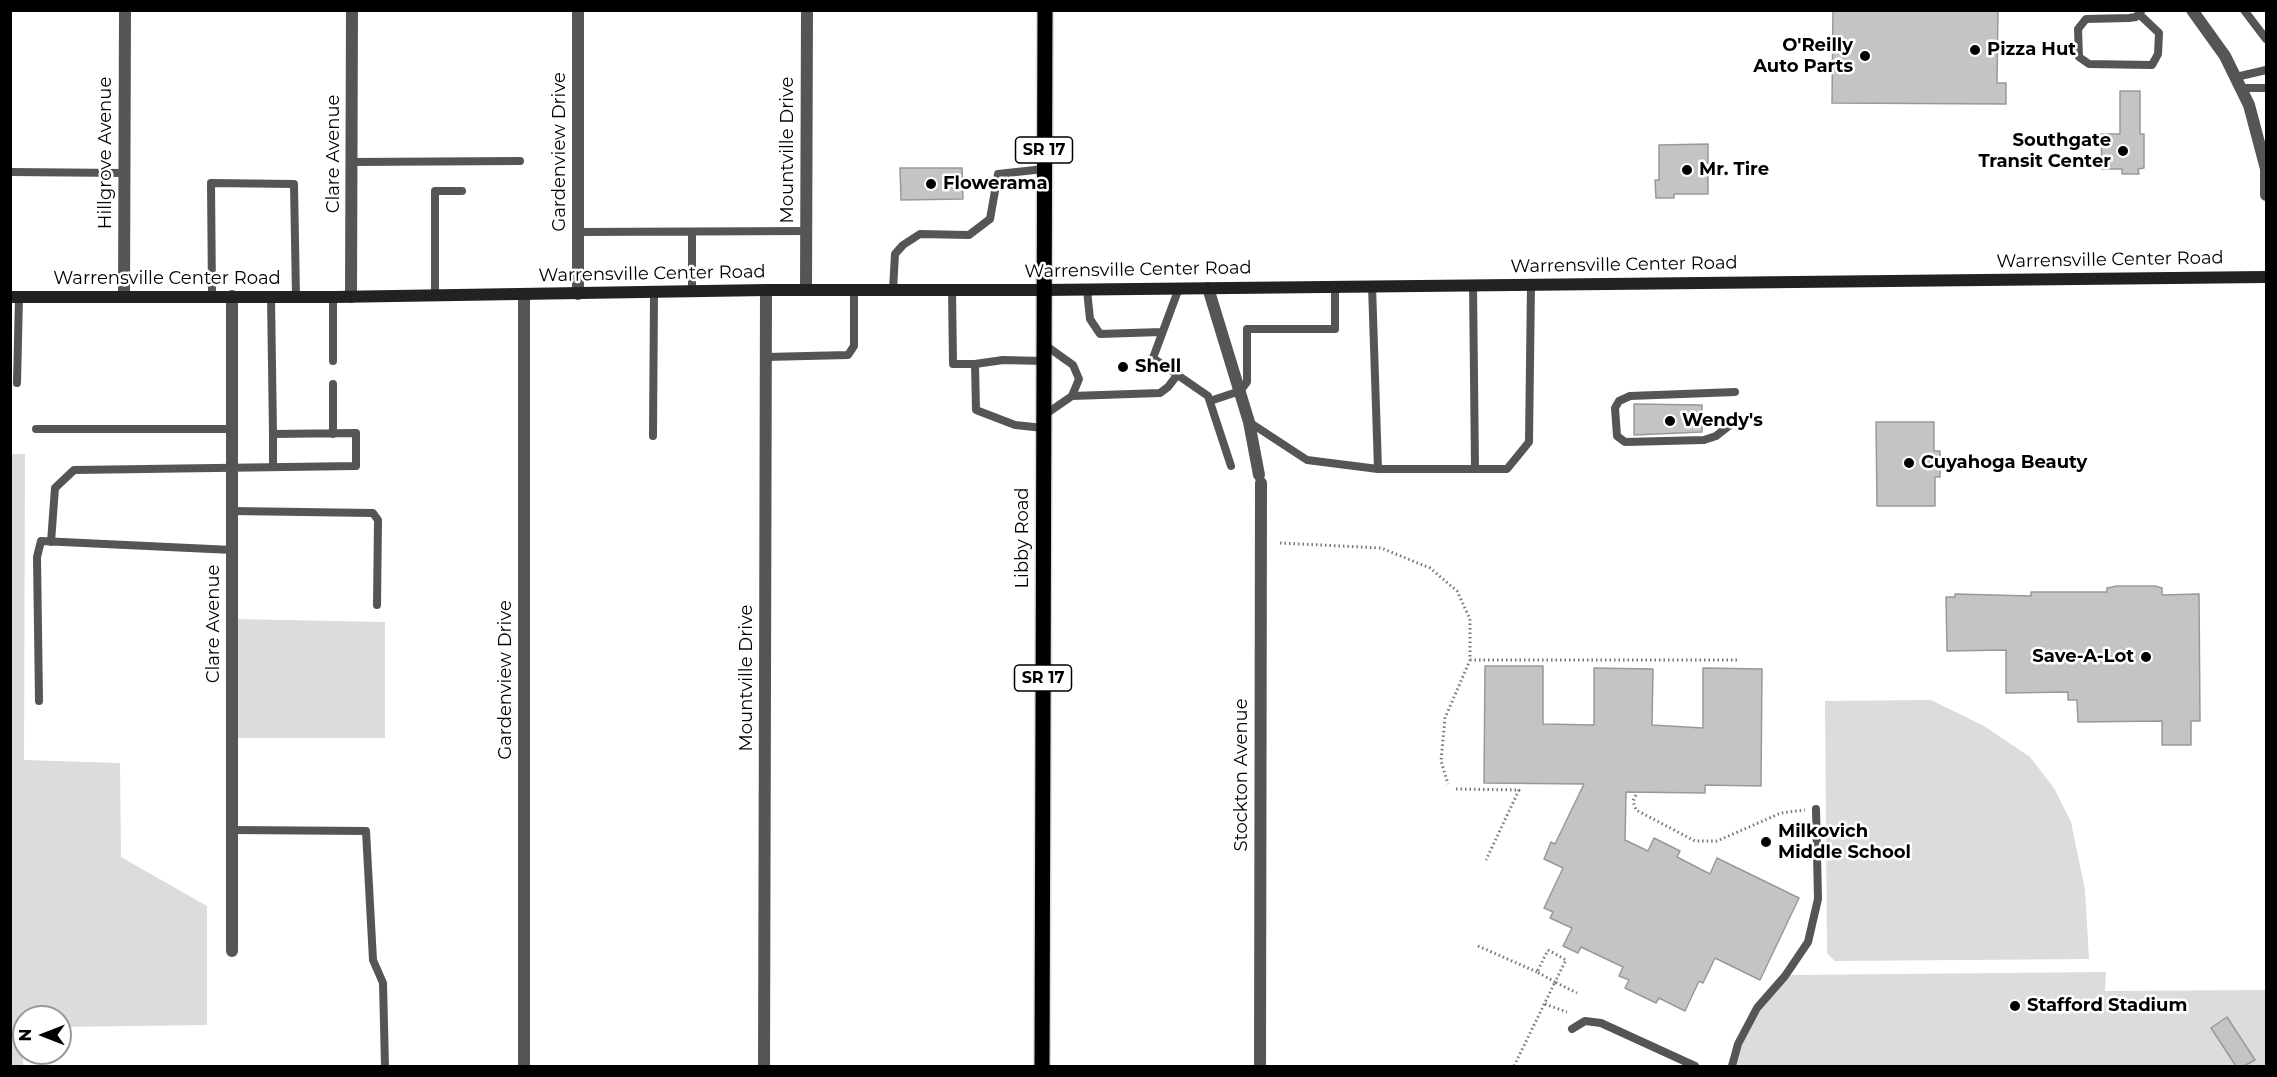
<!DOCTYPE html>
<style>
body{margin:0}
#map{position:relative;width:2277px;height:1077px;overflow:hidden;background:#fff;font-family:Montserrat,sans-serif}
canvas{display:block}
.frame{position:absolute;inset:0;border:12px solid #000;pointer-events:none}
.north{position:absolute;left:12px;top:1005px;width:60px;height:60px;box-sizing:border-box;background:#fff;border:2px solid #999;border-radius:50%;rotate:270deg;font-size:16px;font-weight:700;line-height:24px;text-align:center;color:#000}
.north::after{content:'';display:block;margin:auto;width:21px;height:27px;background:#000;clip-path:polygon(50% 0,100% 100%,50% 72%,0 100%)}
</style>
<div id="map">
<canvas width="2277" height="1077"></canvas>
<div class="frame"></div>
<div class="north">N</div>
</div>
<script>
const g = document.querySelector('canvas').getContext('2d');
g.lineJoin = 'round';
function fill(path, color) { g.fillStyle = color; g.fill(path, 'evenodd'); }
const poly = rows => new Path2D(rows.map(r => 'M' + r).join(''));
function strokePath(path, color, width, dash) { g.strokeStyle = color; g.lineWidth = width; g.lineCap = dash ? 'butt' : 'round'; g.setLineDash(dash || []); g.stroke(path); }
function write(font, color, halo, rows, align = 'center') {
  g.font = font + ' Montserrat,sans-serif'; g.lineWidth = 5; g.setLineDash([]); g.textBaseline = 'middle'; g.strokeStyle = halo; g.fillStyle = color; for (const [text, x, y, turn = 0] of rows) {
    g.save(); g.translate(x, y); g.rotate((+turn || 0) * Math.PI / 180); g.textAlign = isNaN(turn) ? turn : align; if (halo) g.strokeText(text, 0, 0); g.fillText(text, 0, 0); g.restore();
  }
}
fill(poly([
 [10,454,25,454,24,760,120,763,121,857,207,906,207,1025,60,1027,60,1017,24,1017,23,1066,10,1066],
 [232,619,385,622,385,738,232,738],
 [1931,700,1984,726,2030,757,2054,788,2071,822,2085,890,2089,959,1835,961,1827,953,1825,701],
 [2106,972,2105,991,2266,990,2266,1066,1727,1066,1751,1021,1791,975]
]), '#dcdcdc');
const building = poly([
 [1833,10,1998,10,1997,83,2006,83,2006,104,1832,103,1833,10],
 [2120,91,2140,91,2140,134,2144,134,2144,168,2138,169,2139,174,2122,174,2122,169,2102,169,2101,134,2120,134,2120,91],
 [1708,144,1708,194,1674,194,1674,198,1656,198,1655,180,1659,180,1659,145,1708,144],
 [900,168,962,168,963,199,901,200,900,168],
 [1634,404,1702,405,1702,432,1634,435,1634,404],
 [1876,422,1934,422,1934,451,1940,451,1940,477,1935,477,1935,506,1877,506,1876,422],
 [2117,586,2155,586,2162,588,2162,595,2199,594,2200,721,2191,721,2191,745,2162,745,2162,721,2078,722,2077,700,2068,700,2068,692,2006,693,2006,650,1947,651,1946,597,1955,597,1955,594,2031,596,2031,592,2107,592,2107,588,2117,586],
 [1485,666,1543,666,1543,724,1594,725,1594,668,1653,669,1652,725,1703,728,1703,668,1762,669,1761,786,1705,785,1705,793,1626,792,1625,840,1648,851,1654,838,1680,851,1677,857,1710,874,1717,858,1799,898,1760,980,1715,958,1703,983,1699,981,1685,1011,1659,998,1656,1003,1625,988,1629,980,1619,976,1623,967,1581,947,1578,953,1563,946,1572,928,1550,918,1553,912,1544,908,1563,868,1544,859,1551,842,1555,844,1584,784,1484,783,1485,666],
 [2227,1017,2255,1060,2244,1066,2236,1066,2211,1028,2227,1017]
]);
fill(building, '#c4c4c4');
strokePath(building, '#999', 1.5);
const primary = poly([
 [1042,1066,1045,10]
]);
strokePath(primary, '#dbdbdb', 18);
strokePath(poly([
 [1280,543,1381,548,1430,568,1457,591,1470,619,1470,660,1445,718,1441,761,1448,784],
 [1470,660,1740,660],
 [1456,789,1519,790,1486,860],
 [1636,795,1633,801,1636,810,1695,841,1717,841,1781,813,1805,810],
 [1478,946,1537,972],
 [1548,950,1566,960,1555,982,1537,972,1548,950],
 [1545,1004,1567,1012],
 [1514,1066,1555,982,1577,993]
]), '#777', 3, [1.5, 3]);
strokePath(poly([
 [2244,10,2266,39],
 [2139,14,2159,33,2158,54,2152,65,2089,64,2079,57,2078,29,2086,19,2129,18,2136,17,2142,10],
 [2236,77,2266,70],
 [2241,88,2266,88],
 [352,162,520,161],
 [10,172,124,173],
 [578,232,806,231],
 [692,232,692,292],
 [1473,284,1475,469],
 [1372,285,1378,469],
 [1179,288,1153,358,1208,396,1231,466],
 [893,290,895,254,903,245,920,234,969,235,990,219,998,174,1044,169],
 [952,290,953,364,975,364],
 [1087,290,1090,319,1100,334,1161,332],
 [212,296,211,183,294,184,296,297],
 [435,296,435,191,462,191],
 [766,357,848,355,854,346,854,290],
 [333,361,333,297],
 [17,383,19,297],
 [1072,396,1160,393,1168,387,1178,374],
 [1210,401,1240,391,1247,382,1247,329,1335,329,1335,286],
 [1043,416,1072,396,1079,379,1073,365,1045,345],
 [1735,421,1716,436,1704,440,1625,442,1617,436,1615,408,1619,401,1630,396,1735,392],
 [1249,422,1307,460,1378,469,1507,469,1529,442,1531,284],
 [1043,428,1015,425,976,410,975,364,1003,360,1043,361],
 [36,429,232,429],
 [333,434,333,384],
 [653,436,654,293],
 [273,466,273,434],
 [232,511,373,513,378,520,377,605],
 [51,542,55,488,74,470,356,466,356,433,273,434,271,297],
 [39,701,37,557,41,541,232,550],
 [232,830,366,831,373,960,383,983,385,1066],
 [1572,1029,1585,1021,1601,1023,1695,1066],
 [1732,1066,1738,1044,1757,1008,1785,976,1808,942,1818,899,1816,809]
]), '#555', 8);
strokePath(poly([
 [1208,288,1249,422,1259,475],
 [806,290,807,10],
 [578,294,578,10],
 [232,296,232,951],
 [124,297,125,10],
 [351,297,352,10],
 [524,1066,524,294],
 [764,1066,766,290],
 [1260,1066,1261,483]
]), '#555', 12);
strokePath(poly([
 [2192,10,2225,56,2249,105,2266,169,2266,195]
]), '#555', 12);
strokePath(poly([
 [10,297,333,297,766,290,1043,290,2266,277]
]), '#222', 12);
strokePath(primary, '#000', 15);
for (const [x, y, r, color] of [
 [1975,50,6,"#000"],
 [1865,56,6,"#000"],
 [2123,151,6,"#000"],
 [1687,170,6,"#000"],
 [931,184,6,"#000"],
 [1123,367,6,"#000"],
 [1670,421,6,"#000"],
 [1909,463,6,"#000"],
 [2146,657,6,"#000"],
 [1766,842,6,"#000"],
 [2015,1006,6,"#000"]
]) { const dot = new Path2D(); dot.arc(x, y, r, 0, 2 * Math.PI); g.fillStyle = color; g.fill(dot); strokePath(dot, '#fff', 2); }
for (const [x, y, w] of [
 [1044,150,57],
 [1043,678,57]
]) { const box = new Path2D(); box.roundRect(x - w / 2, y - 13, w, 26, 4.5); g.fillStyle = '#fff'; g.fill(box); strokePath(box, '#000', 1.5); }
write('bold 16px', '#000', null, [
 ["SR 17",1044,150],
 ["SR 17",1043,678]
]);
write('bold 18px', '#000', '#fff', [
 ["O'Reilly",1853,46,"right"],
 ["Auto Parts",1853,67,"right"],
 ["Pizza Hut",1987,50],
 ["Southgate",2111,141,"right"],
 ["Transit Center",2111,162,"right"],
 ["Mr. Tire",1699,170],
 ["Flowerama",943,184],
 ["Shell",1135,367],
 ["Wendy's",1682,421],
 ["Cuyahoga Beauty",1921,463],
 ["Save-A-Lot",2134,657,"right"],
 ["Milkovich",1778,832],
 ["Middle School",1778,853],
 ["Stafford Stadium",2027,1006]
], 'left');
write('18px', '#000', '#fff', [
 ["Mountville Drive",788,150,-90],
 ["Gardenview Drive",560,152,-90],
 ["Hillgrove Avenue",106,153,-90],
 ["Clare Avenue",334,154,-90],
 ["Warrensville Center Road",2110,260,-1],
 ["Warrensville Center Road",1624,265,-1],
 ["Warrensville Center Road",1138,270,-1],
 ["Warrensville Center Road",652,274,-1],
 ["Warrensville Center Road",167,279],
 ["Libby Road",1023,538,-90],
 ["Clare Avenue",214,624,-90],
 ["Mountville Drive",747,678,-90],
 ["Gardenview Drive",506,680,-90],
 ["Stockton Avenue",1242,775,-90]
]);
</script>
